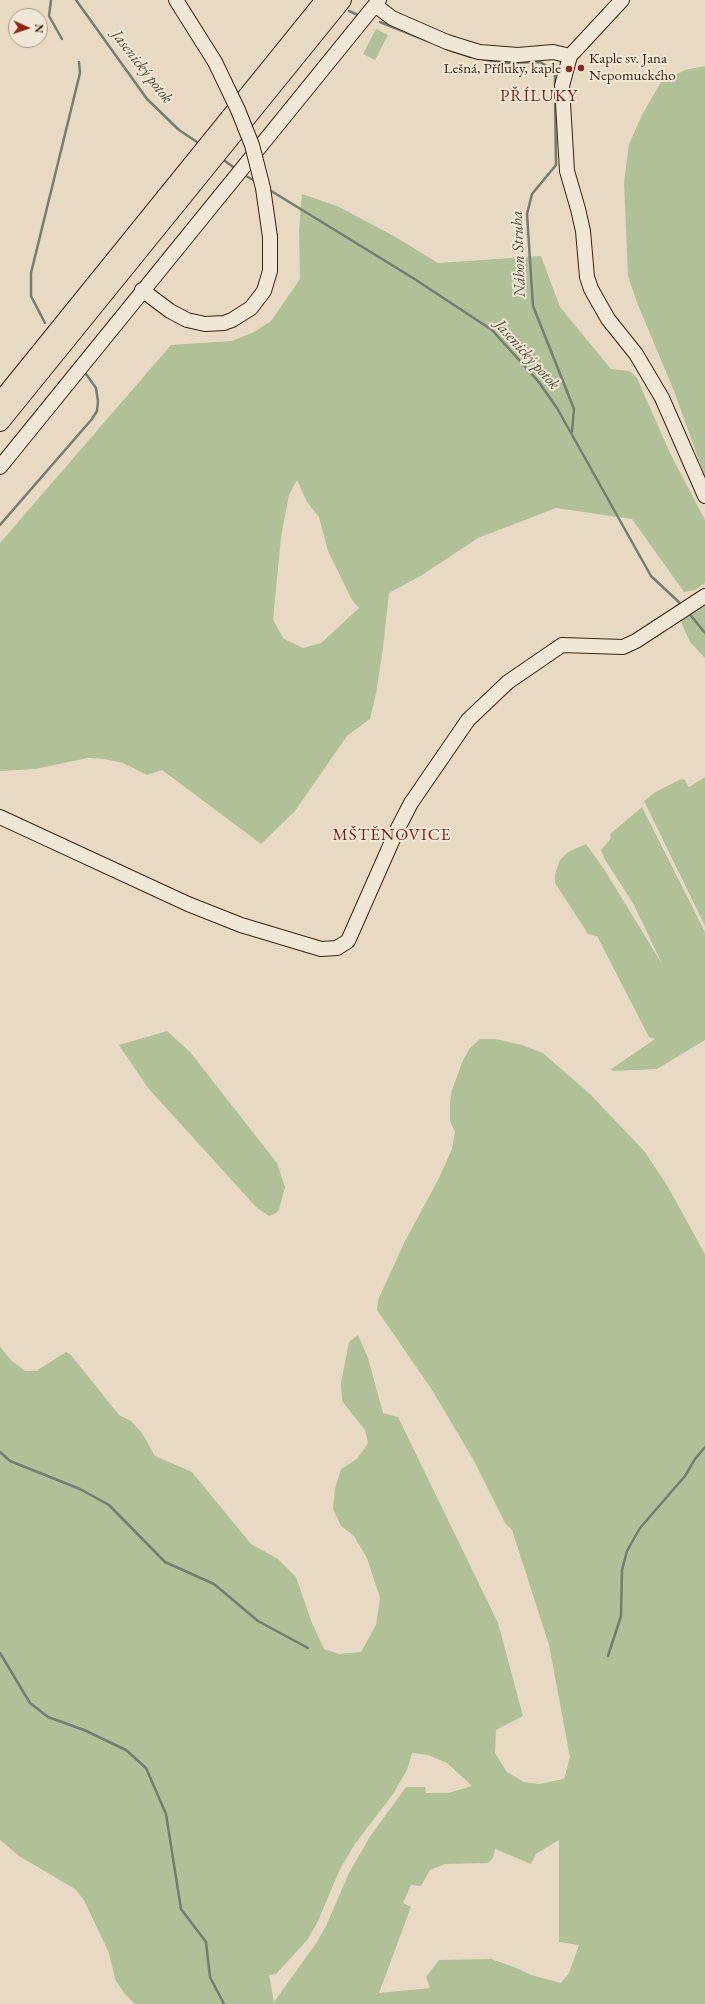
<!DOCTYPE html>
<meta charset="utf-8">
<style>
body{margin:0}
#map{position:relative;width:705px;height:2004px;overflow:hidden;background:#e8dac2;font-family:"EB Garamond",serif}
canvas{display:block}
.north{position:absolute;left:8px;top:8px;width:40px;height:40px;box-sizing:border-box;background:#f0e7d7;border:1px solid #a89987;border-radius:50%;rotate:93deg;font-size:11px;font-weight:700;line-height:16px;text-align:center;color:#3d230f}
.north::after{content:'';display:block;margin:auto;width:14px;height:18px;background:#8f2418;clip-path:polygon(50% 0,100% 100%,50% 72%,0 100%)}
</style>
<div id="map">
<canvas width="705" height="2004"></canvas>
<div class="north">N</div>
</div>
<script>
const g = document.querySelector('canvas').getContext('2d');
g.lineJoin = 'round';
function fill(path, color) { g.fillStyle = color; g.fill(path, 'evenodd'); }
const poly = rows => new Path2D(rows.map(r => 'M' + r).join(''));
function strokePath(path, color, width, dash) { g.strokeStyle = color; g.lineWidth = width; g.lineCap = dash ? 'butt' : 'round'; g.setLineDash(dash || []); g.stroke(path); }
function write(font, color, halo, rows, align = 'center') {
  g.font = font + ' "EB Garamond",serif'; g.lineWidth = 4; g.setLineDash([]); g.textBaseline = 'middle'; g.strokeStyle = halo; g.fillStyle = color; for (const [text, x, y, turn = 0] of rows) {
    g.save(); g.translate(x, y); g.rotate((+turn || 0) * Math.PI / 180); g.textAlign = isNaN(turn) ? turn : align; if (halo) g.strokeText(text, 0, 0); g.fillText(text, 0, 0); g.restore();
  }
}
fill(poly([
 [376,29,388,35,375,60,363,54],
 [705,66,705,477,674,391,636,300,628,276,624,182,629,144,642,115,661,82,685,70],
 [302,194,337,206,394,236,438,263,541,256,560,307,611,369,630,371,637,378,670,453,705,520,705,583,695,590,684,592,632,519,556,508,478,538,422,575,389,593,383,648,376,694,370,719,347,736,295,811,261,844,162,770,147,775,123,763,105,759,88,758,35,769,0,771,0,543,171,345,232,341,254,332,271,321,300,279,299,230],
 [297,480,307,502,319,517,328,551,352,600,359,608,321,643,303,648,284,639,273,620,281,537,289,495],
 [705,605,705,658,690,642,681,622,684,616],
 [705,777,705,926,644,801,654,793,679,780,684,779,689,787],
 [642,807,705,932,705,1040,657,1069,614,1071,610,1070,655,1039,649,1037,597,936,588,934,555,883,555,874,560,860,568,852,586,844,604,869,662,964,634,905,604,858,601,850,611,838,610,834],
 [167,1031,190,1052,277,1163,285,1187,279,1210,276,1213,269,1216,257,1208,148,1088,119,1045],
 [480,1039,495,1039,522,1045,543,1053,591,1095,645,1152,668,1187,705,1254,705,2004,135,2004,124,1993,115,1979,109,1953,84,1900,75,1889,19,1856,0,1840,0,1347,11,1360,25,1371,36,1371,66,1352,71,1355,119,1415,131,1421,142,1433,155,1456,192,1472,251,1544,278,1559,296,1577,312,1623,324,1649,339,1654,361,1652,376,1625,380,1598,367,1558,354,1536,341,1526,333,1509,335,1488,341,1469,357,1459,368,1443,365,1430,342,1401,341,1383,349,1342,358,1335,368,1358,383,1413,398,1417,498,1623,523,1716,496,1730,495,1753,507,1772,524,1782,539,1784,564,1779,570,1757,549,1645,512,1530,505,1523,473,1459,432,1390,377,1310,378,1300,404,1243,438,1180,452,1149,455,1132,450,1121,450,1103,452,1090,463,1060,470,1048],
 [412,1753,428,1755,447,1763,472,1786,448,1793,426,1793,425,1787,406,1787,369,1838,349,1873,326,1926,317,1942,274,2002,269,1975,276,1974,308,1939,318,1921,340,1869,355,1844,393,1794,407,1770],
 [559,1840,559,1942,579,1945,569,1973,561,1983,531,1975,514,1967,491,1959,439,1960,426,1977,430,1988,379,1993,411,1907,403,1903,411,1885,421,1886,430,1870,445,1864,488,1863,493,1858,495,1849,531,1864,536,1854]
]), '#b0c198');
strokePath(poly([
 [51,0,49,16,62,39],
 [76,0,147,99,179,130,197,142],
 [349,11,358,15],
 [380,22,430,42],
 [449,50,471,57],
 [482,59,502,63,540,62,555,71,555,85],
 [555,92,556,165,532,194,527,214,533,306,574,409,572,432],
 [225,161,236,169],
 [246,176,255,181],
 [268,189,413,278,492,330,538,381,557,408,651,576,682,605],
 [45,323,31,296,31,273,80,73,79,62],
 [0,525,92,419,97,411,98,401,96,388,86,374],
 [688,612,705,633],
 [0,1452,10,1461,80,1489,109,1505,165,1562,214,1584,258,1621,308,1648],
 [0,1653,30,1703,48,1717,84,1730,126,1750,146,1768,166,1814,181,1909,206,1942,210,1977,224,2004],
 [608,1656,621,1616,622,1570,627,1551,640,1528,685,1476,695,1459,705,1447]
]), '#737e73', 2.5);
const secondary = poly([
 [176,0,215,62],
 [622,0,570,56,562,86,567,171,578,209,583,231,587,277,591,289,608,319,636,354,662,398,705,496],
 [375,5,392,18,447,42,479,52,518,55,553,52,570,56],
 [142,290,170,311,187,320,205,324,224,323,232,320,251,308,264,291,270,271,270,237],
 [0,467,379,0],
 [0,817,188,904,241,925,321,949,337,948,348,941,397,830,411,803,468,720,508,682,562,645,623,647,636,641,705,596]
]);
const highway = poly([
 [0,402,325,0],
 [0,422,342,0]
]);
strokePath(secondary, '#3d230f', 16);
strokePath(highway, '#3d230f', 20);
strokePath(secondary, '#f0e7d7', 14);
strokePath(highway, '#e8dac2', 18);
const secondaryBridge = poly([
 [215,62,238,110,252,145,263,188,270,237]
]);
strokePath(secondaryBridge, '#3d230f', 16, []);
strokePath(secondaryBridge, '#f0e7d7', 14);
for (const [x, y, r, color] of [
 [581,68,4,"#8f2418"],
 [569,69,4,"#8f2418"]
]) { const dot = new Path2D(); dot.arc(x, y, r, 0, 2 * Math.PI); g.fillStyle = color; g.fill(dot); strokePath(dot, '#f0e7d7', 1.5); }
write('15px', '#3d230f', '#f0e7d7', [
 ["Kaple sv. Jana",589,59],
 ["Nepomuckého",589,76],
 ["Lešná, Příluky, kaple",561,69,"right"]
], 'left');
write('italic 16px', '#544938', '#f0e7d7', [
 ["Jasenický potok",142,67,52],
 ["Náhon Struha",519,254,-92],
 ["Jasenický potok",527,355,48]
]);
g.letterSpacing = '1px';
write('17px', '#7a1f14', '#f0e7d7', [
 ["PŘÍLUKY",539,96],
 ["MŠTĚNOVICE",392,835]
]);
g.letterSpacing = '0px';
</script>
